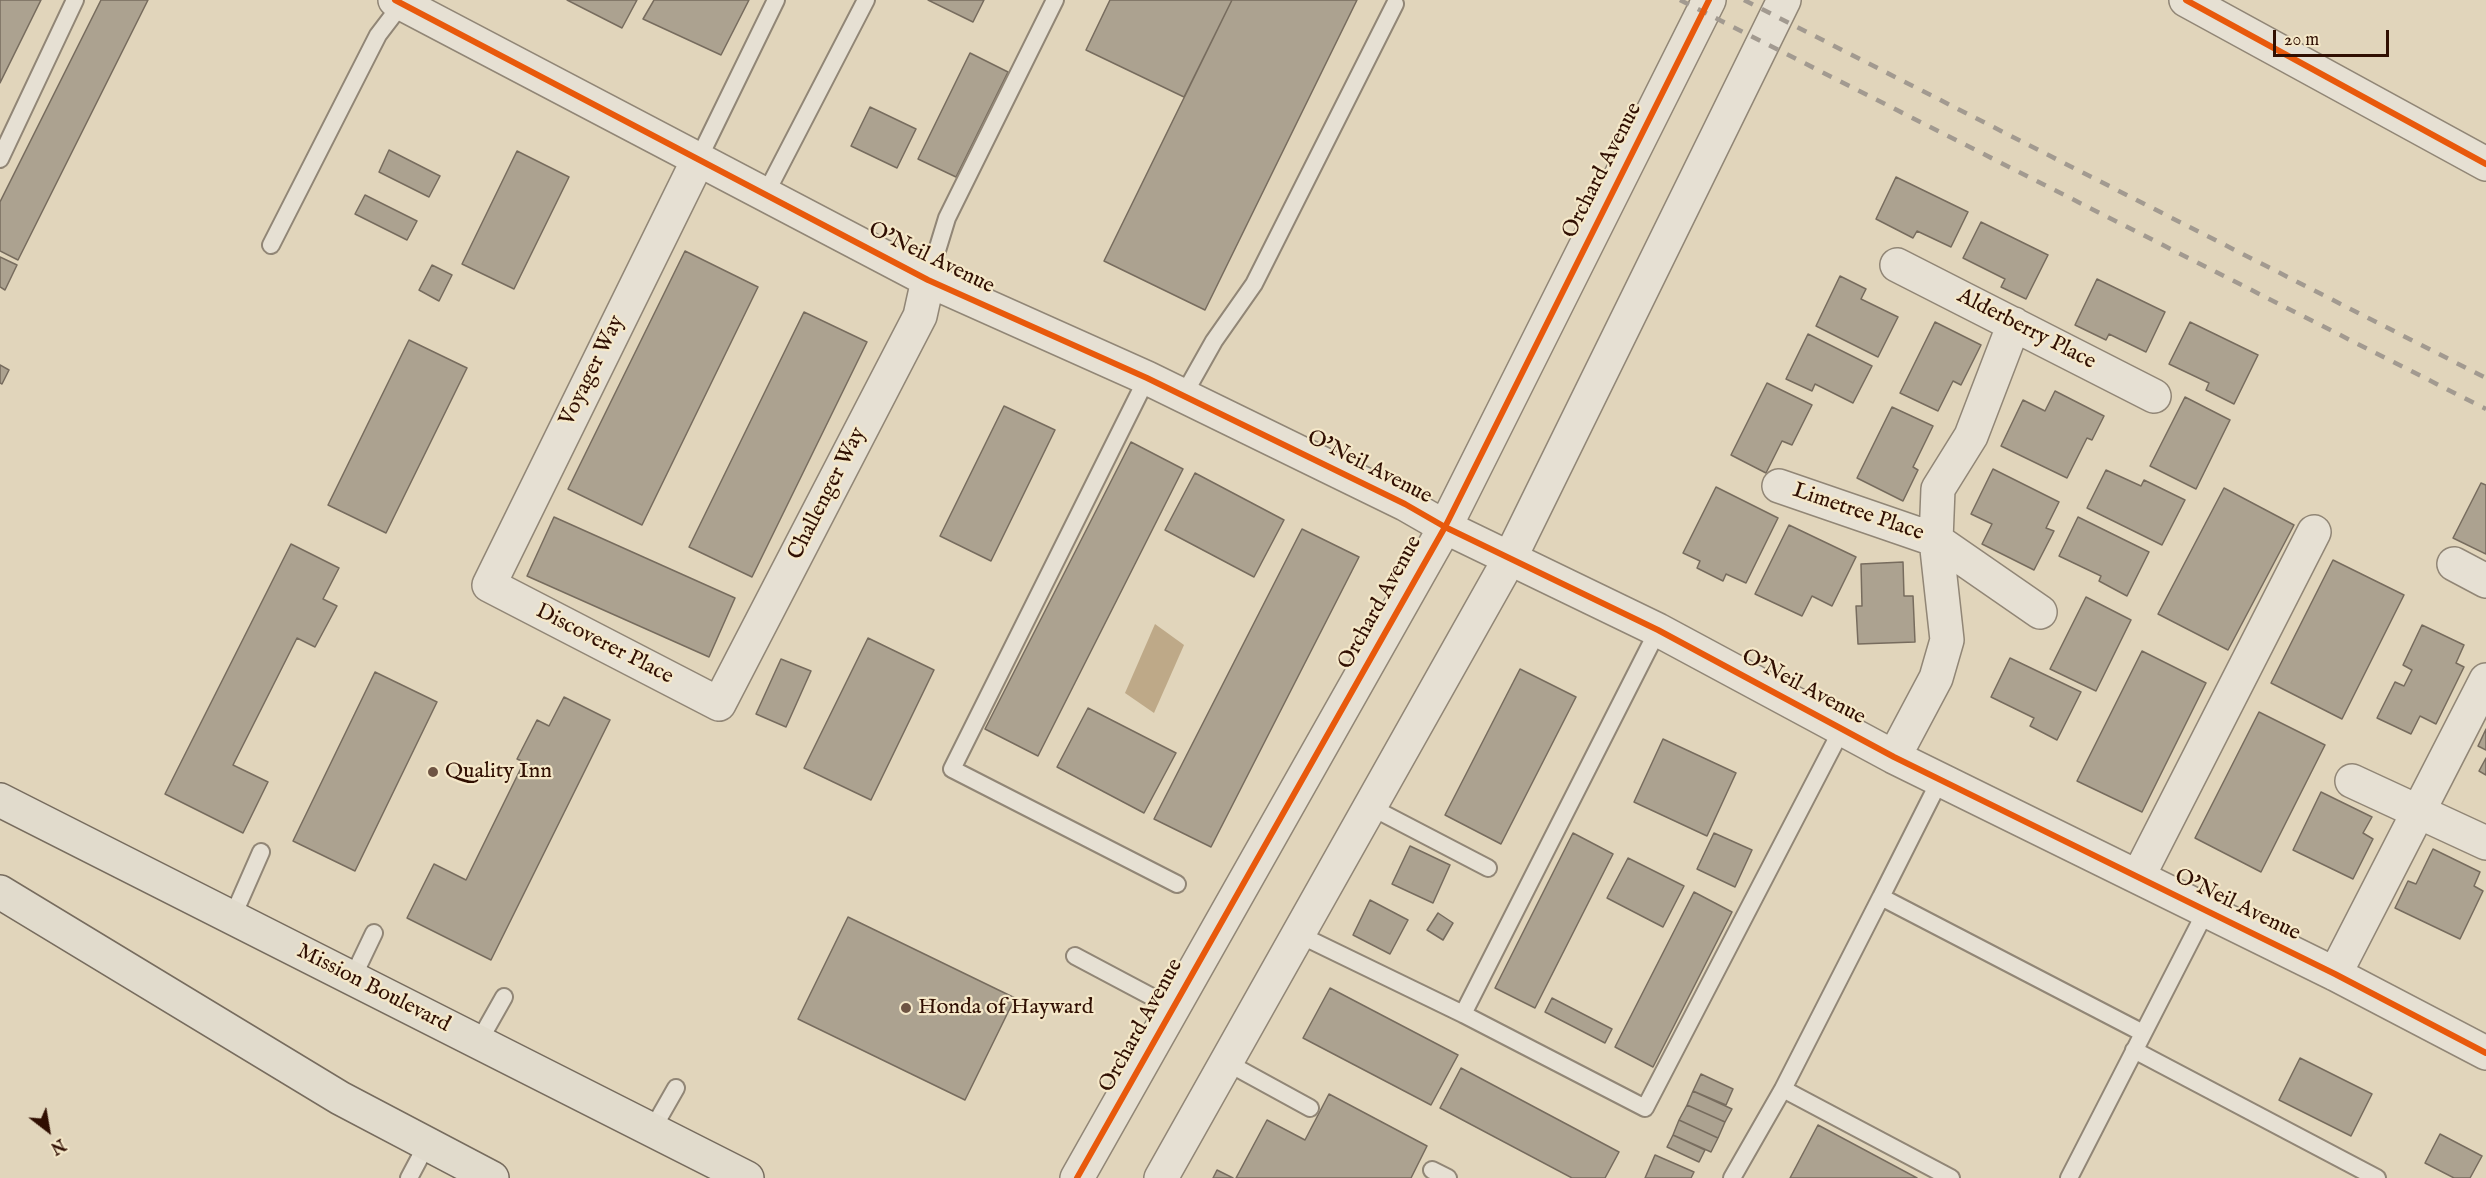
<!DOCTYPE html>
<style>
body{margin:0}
#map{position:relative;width:2486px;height:1178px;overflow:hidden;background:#e1d5bb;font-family:"IM FELL English",serif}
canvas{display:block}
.north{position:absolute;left:18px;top:1100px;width:60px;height:60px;-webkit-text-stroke:4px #f5e8c9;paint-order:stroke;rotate:149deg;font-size:16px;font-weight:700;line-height:24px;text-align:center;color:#300f02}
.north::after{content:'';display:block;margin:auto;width:21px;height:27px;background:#300f02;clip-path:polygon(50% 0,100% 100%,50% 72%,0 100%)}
.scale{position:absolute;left:2273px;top:30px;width:116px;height:27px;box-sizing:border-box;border:3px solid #300f02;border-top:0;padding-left:8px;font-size:18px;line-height:21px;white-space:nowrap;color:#300f02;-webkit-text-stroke:4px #f5e8c9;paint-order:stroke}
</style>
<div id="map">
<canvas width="2486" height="1178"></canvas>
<div class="north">N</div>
<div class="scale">20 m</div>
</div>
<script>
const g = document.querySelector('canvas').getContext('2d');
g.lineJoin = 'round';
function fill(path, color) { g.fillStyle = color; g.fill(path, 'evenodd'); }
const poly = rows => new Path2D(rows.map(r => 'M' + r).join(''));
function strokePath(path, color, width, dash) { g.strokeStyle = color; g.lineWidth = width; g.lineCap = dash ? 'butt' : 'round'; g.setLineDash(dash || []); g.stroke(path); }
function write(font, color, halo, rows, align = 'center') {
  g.font = font + ' "IM FELL English",serif'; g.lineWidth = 4.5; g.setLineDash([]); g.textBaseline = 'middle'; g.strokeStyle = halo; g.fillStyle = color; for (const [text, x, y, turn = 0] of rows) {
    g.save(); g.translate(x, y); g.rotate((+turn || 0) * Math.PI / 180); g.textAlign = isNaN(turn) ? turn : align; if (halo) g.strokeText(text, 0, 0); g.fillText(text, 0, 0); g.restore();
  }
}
fill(poly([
 [1155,624,1184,645,1154,713,1125,693]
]), '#bea988');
const building = poly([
 [0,0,41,0,0,83,0,0],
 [101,0,148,0,18,260,0,251,0,202,101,0],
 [567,0,637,0,622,28,567,0],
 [654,0,749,0,721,55,643,19,654,0],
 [928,0,984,0,973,22,928,0],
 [1110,0,1232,0,1184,97,1086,50,1110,0],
 [1232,0,1357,0,1205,310,1104,261,1232,0],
 [970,53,1008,72,956,177,918,159,970,53],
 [870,107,916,129,897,168,851,146,870,107],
 [389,150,440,176,429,197,379,172,389,150],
 [517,151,569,177,514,289,462,264,517,151],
 [1896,177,1968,212,1951,247,1917,231,1913,238,1876,219,1896,177],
 [365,195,417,221,407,240,355,214,365,195],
 [1981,222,2048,255,2026,299,2001,287,2005,279,1963,258,1981,222],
 [685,251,758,287,642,525,568,489,685,251],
 [0,257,17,265,5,290,0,287,0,257],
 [432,265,452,275,439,301,419,290,432,265],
 [1840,276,1866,289,1861,299,1898,317,1878,357,1816,326,1840,276],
 [2097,279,2165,312,2146,352,2109,334,2106,340,2075,325,2097,279],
 [804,312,867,342,752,577,689,547,804,312],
 [1935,322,1981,345,1961,385,1953,381,1938,411,1900,393,1935,322],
 [2190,322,2258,355,2234,404,2206,390,2209,383,2169,364,2190,322],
 [1808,334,1872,366,1853,403,1815,384,1812,391,1786,379,1808,334],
 [409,340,467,368,386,533,328,505,409,340],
 [0,365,9,370,2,384,0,383,0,365],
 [1767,383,1812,405,1792,445,1782,441,1766,473,1731,455,1767,383],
 [2055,391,2104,416,2092,440,2087,438,2067,478,2001,446,2023,400,2045,411,2055,391],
 [2185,397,2230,420,2196,489,2150,466,2185,397],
 [1004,406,1055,430,991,561,940,536,1004,406],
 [1892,407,1933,426,1913,467,1918,470,1903,501,1857,478,1892,407],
 [1131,442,1183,469,1038,756,985,729,1131,442],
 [1993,469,2059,502,2046,528,2054,531,2034,570,1982,544,1992,524,1971,514,1993,469],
 [2106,470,2141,486,2144,480,2185,500,2162,545,2087,508,2106,470],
 [1195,473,1284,520,1254,577,1165,530,1195,473],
 [2481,483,2486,485,2486,554,2453,538,2481,483],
 [1716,487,1778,518,1746,583,1726,574,1723,581,1697,568,1700,561,1683,553,1716,487],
 [2224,488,2294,525,2228,650,2158,614,2224,488],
 [554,517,735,598,709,657,527,576,554,517],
 [2078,517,2149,552,2127,596,2099,581,2101,576,2059,556,2078,517],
 [1789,525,1856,557,1832,606,1812,596,1802,616,1755,594,1789,525],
 [1302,529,1359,557,1211,847,1154,819,1302,529],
 [291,544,339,568,323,599,337,606,315,647,297,638,233,765,268,782,243,833,165,794,291,544],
 [2333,560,2404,595,2342,719,2271,683,2333,560],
 [1903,562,1904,596,1913,596,1915,642,1858,644,1856,606,1862,606,1861,564,1903,562],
 [2086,597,2131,620,2096,691,2050,669,2086,597],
 [2422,625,2464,645,2456,663,2464,667,2436,724,2420,716,2411,734,2377,718,2395,682,2404,686,2412,670,2403,665,2422,625],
 [868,638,934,670,871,800,804,768,868,638],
 [2142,651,2206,683,2142,812,2077,781,2142,651],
 [2010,658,2081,692,2057,740,2030,726,2034,718,1991,697,2010,658],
 [781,659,811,671,786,727,756,714,781,659],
 [1520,669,1576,697,1501,844,1445,815,1520,669],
 [375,672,437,702,355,871,293,841,375,672],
 [564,697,610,720,491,960,407,918,434,864,466,880,524,762,517,759,537,720,549,726,564,697],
 [1088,708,1176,753,1144,813,1057,767,1088,708],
 [2259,712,2325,745,2261,872,2195,838,2259,712],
 [2486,729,2486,750,2478,746,2486,729],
 [1663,739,1736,773,1707,836,1634,802,1663,739],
 [2486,758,2486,775,2479,771,2486,758],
 [2321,792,2372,817,2363,833,2373,839,2353,879,2293,850,2321,792],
 [1573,833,1613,854,1535,1008,1495,988,1573,833],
 [1714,833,1752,850,1735,887,1697,869,1714,833],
 [1410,846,1450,865,1433,903,1392,884,1410,846],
 [2433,849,2480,872,2474,886,2483,891,2460,939,2395,908,2408,881,2416,884,2433,849],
 [1628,858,1684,886,1663,927,1607,898,1628,858],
 [1694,892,1732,912,1653,1067,1615,1047,1694,892],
 [1370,900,1408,920,1390,954,1353,935,1370,900],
 [1438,913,1453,923,1443,940,1427,930,1438,913],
 [848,917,1015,998,965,1100,798,1019,848,917],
 [1330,988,1458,1055,1431,1105,1303,1038,1330,988],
 [1552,998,1612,1029,1605,1043,1545,1012,1552,998],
 [2300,1058,2372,1094,2351,1136,2279,1100,2300,1058],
 [1461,1068,1619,1152,1605,1178,1572,1178,1440,1108,1461,1068],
 [1701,1074,1733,1089,1726,1105,1693,1091,1701,1074],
 [1693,1091,1732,1109,1725,1122,1687,1105,1693,1091],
 [1329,1094,1427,1146,1411,1178,1236,1178,1267,1120,1305,1140,1329,1094],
 [1687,1105,1725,1122,1718,1138,1679,1120,1687,1105],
 [1679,1120,1718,1138,1711,1152,1673,1135,1679,1120],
 [1818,1125,1917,1178,1790,1178,1818,1125],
 [2440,1134,2482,1156,2470,1178,2454,1178,2425,1163,2440,1134],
 [1673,1135,1705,1150,1699,1162,1667,1147,1673,1135],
 [1655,1155,1694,1172,1691,1178,1645,1178,1655,1155],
 [1217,1170,1233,1178,1213,1178,1217,1170]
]);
fill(building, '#aca290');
strokePath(building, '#776c5e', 1.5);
const service = poly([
 [699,158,776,0],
 [0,159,75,0],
 [765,195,866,0],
 [271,245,378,35,404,1],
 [928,280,947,218,1055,0],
 [1147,378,952,769,1177,884],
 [1183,396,1214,341,1254,284,1395,4],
 [1369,806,1488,868],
 [1881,897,1941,778],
 [232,918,261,852],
 [1298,934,1463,1014,1645,1108,1842,729],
 [1075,956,1173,1008],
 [352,979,374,933],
 [1463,1014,1658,630],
 [478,1043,504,997],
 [2134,1050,2377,1178],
 [1226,1062,1310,1108],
 [1783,1089,1951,1178],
 [652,1130,676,1088],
 [1432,1170,1448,1178],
 [409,1178,427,1144],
 [1732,1178,1783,1089,1881,897,2143,1033],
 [2069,1178,2206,911]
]);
const minor = poly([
 [395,0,928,280,1147,378,1405,504,1445,527,1658,630,1894,757,2335,974,2486,1053],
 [699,158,489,585,719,704,920,316,928,280],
 [1897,265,2154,396],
 [1779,486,1936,540,2040,612],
 [2454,564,2486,581],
 [1894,757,1936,678,1947,640,1936,540,1938,489,1971,436,2014,324],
 [2352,781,2486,843],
 [2138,877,2314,532],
 [2335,974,2486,680]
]);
const tertiary = poly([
 [2186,0,2486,164],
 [1077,1178,1445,527,1709,0],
 [1161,1178,1510,558,1784,0]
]);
const primary = poly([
 [0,800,747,1178],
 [0,892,340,1098,492,1178]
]);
strokePath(service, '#918676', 20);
strokePath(minor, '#918676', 36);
strokePath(tertiary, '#918676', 36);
strokePath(primary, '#776c5e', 36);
strokePath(service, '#e6e0d3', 16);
strokePath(minor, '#e6e0d3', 33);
strokePath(tertiary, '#e6e0d3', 33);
strokePath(primary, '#e1dbcc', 33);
strokePath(poly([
 [1680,0,2486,409],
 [1744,0,2486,378]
]), '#a29a90', 4.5, [10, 10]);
strokePath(poly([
 [395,0,928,280,1147,378,1405,504,1445,527,1658,630,1894,757,2335,974,2486,1053],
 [2186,0,2486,164],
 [1077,1178,1445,527,1709,0]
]), '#e8590c', 6);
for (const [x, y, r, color] of [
 [433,772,6,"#6e5443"],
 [906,1008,6,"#6e5443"]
]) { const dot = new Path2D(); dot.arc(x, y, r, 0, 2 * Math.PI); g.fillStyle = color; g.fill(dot); strokePath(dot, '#f5e8c9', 2); }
write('22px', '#300f02', '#f5e8c9', [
 ["Orchard Avenue",1603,171,-63],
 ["O'Neil Avenue",931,259,26],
 ["Alderberry Place",2026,330,27],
 ["Voyager Way",593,371,-64],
 ["O'Neil Avenue",1369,468,27],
 ["Challenger Way",828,494,-63],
 ["Limetree Place",1858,513,19],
 ["Orchard Avenue",1381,603,-61],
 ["Discoverer Place",604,645,27],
 ["O'Neil Avenue",1803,688,28],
 ["O'Neil Avenue",2237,906,26],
 ["Mission Boulevard",373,989,27],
 ["Orchard Avenue",1142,1026,-61]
]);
write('22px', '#300f02', '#f5e8c9', [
 ["Quality Inn",445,772],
 ["Honda of Hayward",918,1008]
], 'left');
</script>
